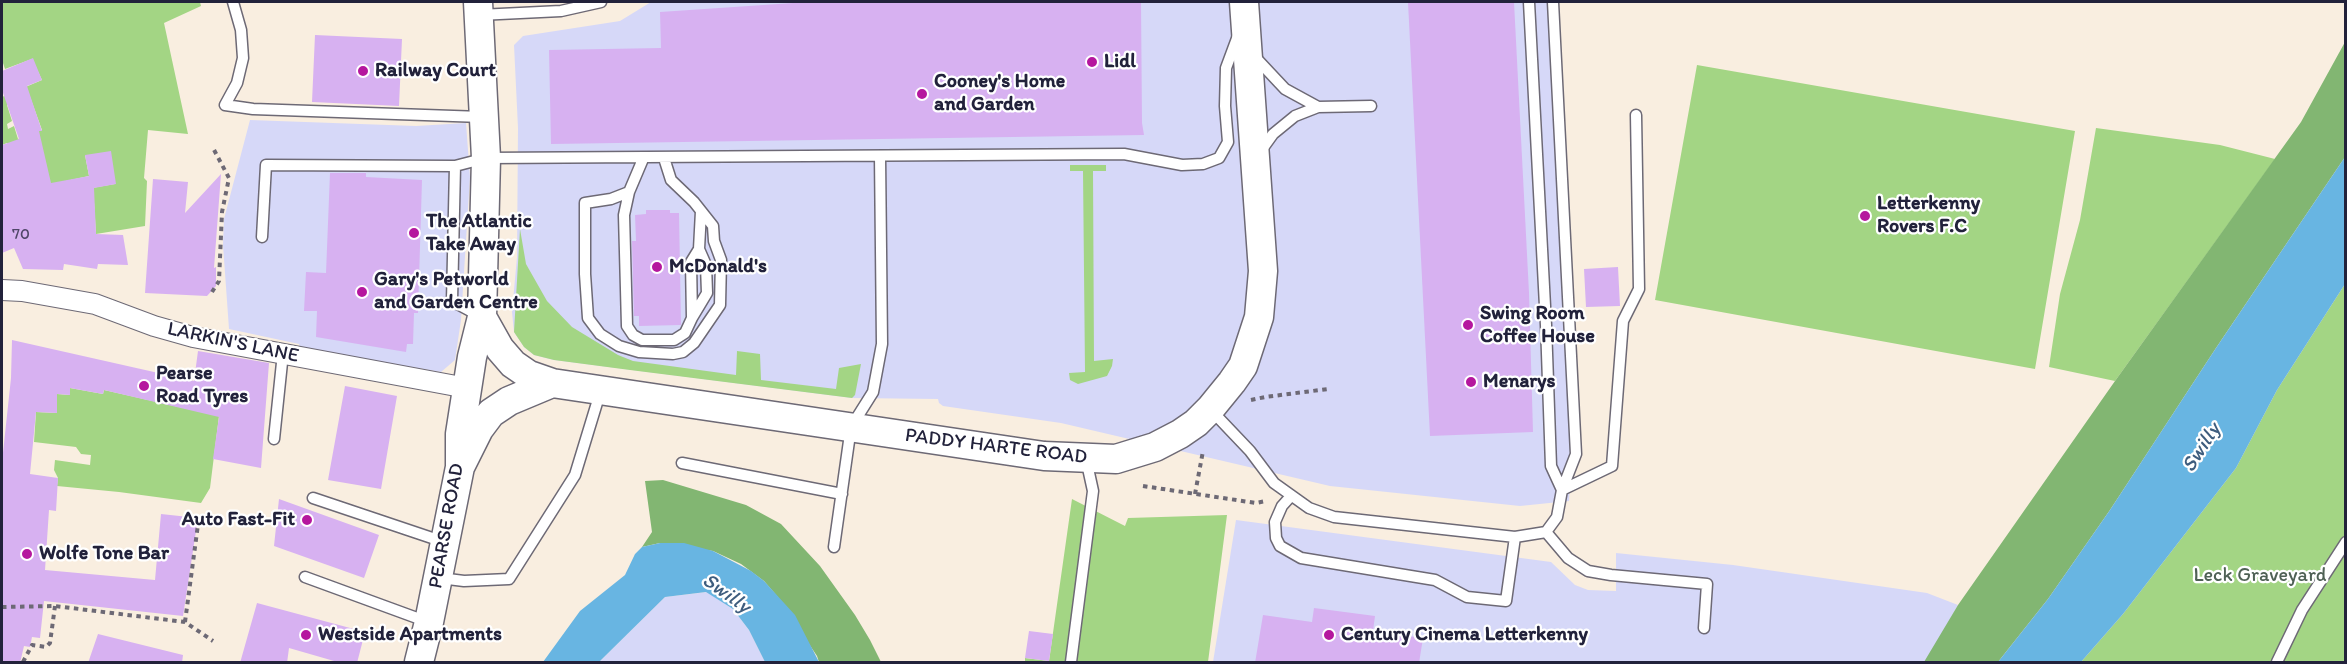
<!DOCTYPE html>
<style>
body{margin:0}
#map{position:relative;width:2347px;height:664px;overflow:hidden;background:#f9eee0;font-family:Itim,sans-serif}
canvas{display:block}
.frame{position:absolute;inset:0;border:3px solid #22223b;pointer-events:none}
</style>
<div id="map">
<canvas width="2347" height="664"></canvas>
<div class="frame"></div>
</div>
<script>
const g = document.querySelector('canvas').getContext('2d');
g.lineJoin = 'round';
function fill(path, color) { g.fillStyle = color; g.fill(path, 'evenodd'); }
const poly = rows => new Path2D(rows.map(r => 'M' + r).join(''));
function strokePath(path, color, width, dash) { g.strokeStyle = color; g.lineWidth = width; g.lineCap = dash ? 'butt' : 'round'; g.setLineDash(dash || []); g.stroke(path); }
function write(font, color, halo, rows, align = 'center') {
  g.font = font + ' Itim,sans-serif'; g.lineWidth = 4.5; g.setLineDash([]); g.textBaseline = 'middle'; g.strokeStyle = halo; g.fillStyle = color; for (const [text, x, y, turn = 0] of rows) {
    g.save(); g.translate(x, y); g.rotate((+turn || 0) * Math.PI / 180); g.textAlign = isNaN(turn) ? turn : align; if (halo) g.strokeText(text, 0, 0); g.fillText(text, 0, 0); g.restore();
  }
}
fill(poly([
 [651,2,1548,2,1564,255,1563,309,1571,466,1569,501,1520,506,1330,486,1061,423,943,406,939,403,938,399,852,398,554,360,534,355,524,347,514,332,512,312,517,257,518,128,514,45,523,36,620,21],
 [250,120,416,126,466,123,470,177,461,320,455,360,441,372,300,348,299,344,229,329,223,245,224,219],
 [1236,520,1551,562,1575,585,1588,590,1616,591,1616,553,1733,565,1927,593,1958,605,1927,662,1213,662],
 [707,592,733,609,749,630,765,662,599,662,665,597]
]), '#d6d8f8');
fill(poly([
 [2,2,200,2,201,6,164,23,188,134,148,130,144,178,147,181,145,226,96,234,94,202,57,194,115,184,85,155,89,176,38,187,12,164,2,170,2,163,6,160,9,146,7,143,2,145,2,97,42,80,32,59,5,69,2,60],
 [30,97,42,130,18,139,14,126,8,129,7,124,12,121,7,105],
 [1697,65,2075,131,2035,369,1655,300],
 [2096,128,2220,145,2275,159,2115,381,2049,367,2060,294,2080,220],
 [1070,165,1106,165,1106,171,1093,171,1094,361,1113,359,1112,366,1107,376,1078,384,1070,380,1069,373,1085,372,1083,171,1070,171],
 [520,229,526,264,547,301,572,327,618,355,633,361,736,375,737,351,760,354,761,380,836,389,839,368,861,364,855,395,852,398,630,370,554,360,534,355,524,347,514,332],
 [2345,284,2345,662,2081,662,2123,614,2236,468,2277,390],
 [70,388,103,394,104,390,219,416,210,488,201,503,119,492,57,486,58,478,54,470,55,460,90,465,91,455,81,454,76,447,34,442,36,412,57,413,57,394,70,395],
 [1072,499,1125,526,1128,518,1227,515,1208,662,1025,661,1025,658,1049,661]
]), '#a3d584');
fill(poly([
 [2345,42,2345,157,2216,348,2110,510,2048,599,1998,662,1924,662,1958,605,2115,381,2301,122],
 [663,480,746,505,781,524,820,566,855,615,870,640,881,662,819,662,817,656,777,596,764,581,741,564,713,551,660,543,642,547,652,532,645,481]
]), '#82b672');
fill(poly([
 [2345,157,2345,284,2277,390,2236,468,2123,614,2081,662,1998,662,2048,599,2110,510,2216,348],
 [660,543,684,543,713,551,751,571,764,581,795,615,819,662,765,662,749,630,733,609,706,592,665,597,599,662,543,662,580,611,625,575,635,554,642,547]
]), '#68b5e2');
fill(poly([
 [808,2,1141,2,1142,123,1144,135,551,144,549,50,661,48,660,12],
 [1408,2,1514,2,1529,293,1533,432,1430,436],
 [315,35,402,39,399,106,312,102],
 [33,58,42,80,27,86,42,131,39,131,51,183,89,176,85,155,111,151,116,184,94,188,96,234,123,235,128,265,98,264,97,269,64,264,63,270,23,269,14,248,2,253,2,145,19,139,2,90,2,71],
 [330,173,366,173,366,177,422,180,418,313,414,313,413,344,407,344,406,352,316,337,317,311,304,311,306,272,326,273],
 [221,174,214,268,216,267,216,286,207,296,145,293,153,179,188,182,185,213],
 [646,210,670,210,670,213,679,213,681,325,639,326,639,316,634,316,632,241,636,241,635,215,646,214],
 [1618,267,1620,306,1586,307,1584,269],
 [12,340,194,381,198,351,269,363,261,468,213,459,219,417,104,390,103,394,70,388,70,395,57,394,57,413,36,412,30,474,58,478,56,511,49,510,45,570,155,580,161,514,198,518,183,616,44,601,40,638,32,637,30,647,24,646,20,663,2,663,2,462,11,378],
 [345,386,397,396,381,489,328,480],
 [279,499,379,535,364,578,274,546],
 [257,603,365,632,357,663,341,663,289,648,287,663,240,663],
 [1314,608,1375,616,1373,631,1423,638,1419,663,1255,663,1263,615,1312,622],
 [1029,631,1053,634,1049,661,1025,658],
 [98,634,183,655,182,663,88,663]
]), '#d7b1f1');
const lane = poly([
 [233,2,241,30,243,58,237,83,225,105,253,109,482,117],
 [1553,2,1576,454,1562,490],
 [479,15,561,11,601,2],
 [1254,56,1285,89,1318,107],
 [1260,152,1273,134,1295,116,1318,107,1371,106],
 [643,159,629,192,624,215,627,326,633,335,642,340,674,340,685,333,692,318,691,262,699,249],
 [629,192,611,199,585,203,585,274,588,318,600,334,619,346,639,352,673,354,683,352,694,343,720,305,721,260,714,241,713,226,694,202,671,180,664,158],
 [262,237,266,165,455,166],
 [480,316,452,301,455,166,486,158,1124,154,1182,165,1203,164,1219,158,1228,142,1225,106,1226,68,1239,33],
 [692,318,707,293,706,265,699,249,701,211],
 [1211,410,1250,451,1274,483,1309,508,1334,517,1515,537,1546,532,1557,517,1562,490,1551,466,1546,325,1529,2],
 [274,439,283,353],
 [682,463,842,494],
 [1562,490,1612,466,1623,321,1639,289,1636,115],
 [1291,496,1282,506,1275,522,1276,538,1280,546,1301,558,1435,580,1467,597,1506,601,1515,537],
 [313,498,444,542],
 [1546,532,1568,558,1588,571,1611,575,1707,584,1704,628],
 [834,547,851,427,873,392,882,344,880,156],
 [305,577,428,622],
 [440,578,464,581,509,579,575,475,600,393],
 [1071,662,1093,491,1086,459],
 [2277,662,2302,610,2346,542]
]);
const street = poly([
 [2,290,22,291,95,304,154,326,193,337,467,388]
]);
const secondary = poly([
 [482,317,500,349,513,364,529,375,552,383],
 [460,467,479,429,491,413,509,401,552,383,1044,456,1116,459,1155,447,1180,434,1196,423,1210,409,1232,382,1243,366,1259,317,1263,271,1244,2],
 [419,662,429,622,460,467,460,434,472,357,482,317,486,158,478,2]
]);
strokePath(lane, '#6d6975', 13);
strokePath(street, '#6d6975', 22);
strokePath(secondary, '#6d6975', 31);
strokePath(poly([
 [212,292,219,281,222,212,229,178,213,148],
 [1251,400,1265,397,1328,389],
 [1143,486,1256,503,1266,501],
 [1195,494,1203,451],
 [2,607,55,606,185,622,213,641],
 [185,622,199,517],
 [23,662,32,645,46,647,50,643,55,606]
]), '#6d6975', 4, [4.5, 4.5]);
strokePath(lane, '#fff', 10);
strokePath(street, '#fff', 20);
strokePath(secondary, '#fff', 28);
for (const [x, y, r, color] of [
 [1092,62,6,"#b5179e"],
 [363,71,6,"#b5179e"],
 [922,94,6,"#b5179e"],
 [1865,216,6,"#b5179e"],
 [414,233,6,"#b5179e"],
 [657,267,6,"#b5179e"],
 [362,292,6,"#b5179e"],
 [1468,325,6,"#b5179e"],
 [1471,382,6,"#b5179e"],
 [144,386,6,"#b5179e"],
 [307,520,6,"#b5179e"],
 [27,554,6,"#b5179e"],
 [306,635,6,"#b5179e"],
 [1329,635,6,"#b5179e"]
]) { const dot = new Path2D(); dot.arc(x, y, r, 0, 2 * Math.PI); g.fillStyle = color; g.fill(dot); strokePath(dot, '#fff', 2); }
write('16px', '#4f4668', null, [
 ["70",21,235]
]);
write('bold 20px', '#22223b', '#fff', [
 ["Lidl",1104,62],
 ["Railway Court",375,71],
 ["Cooney's Home",934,82],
 ["and Garden",934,105],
 ["Letterkenny",1877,204],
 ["Rovers F.C",1877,227],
 ["The Atlantic",426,222],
 ["Take Away",426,245],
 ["McDonald's",669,267],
 ["Gary's Petworld",374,280],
 ["and Garden Centre",374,303],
 ["Swing Room",1480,314],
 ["Coffee House",1480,337],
 ["Pearse",156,374],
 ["Road Tyres",156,397],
 ["Menarys",1483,382],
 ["Auto Fast-Fit",295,520,"right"],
 ["Wolfe Tone Bar",39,554],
 ["Westside Apartments",318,635],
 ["Century Cinema Letterkenny",1341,635]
], 'left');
write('20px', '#22223b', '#fff', [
 ["LARKIN'S LANE",233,343,12],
 ["PADDY HARTE ROAD",996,447,7],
 ["PEARSE ROAD",447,526,-80]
]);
write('20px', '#4f6155', '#fff', [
 ["Leck Graveyard",2260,576]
]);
write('italic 21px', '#3e5d7e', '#fff', [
 ["Swilly",2202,448,-57],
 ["Swilly",726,594,35]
]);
</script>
